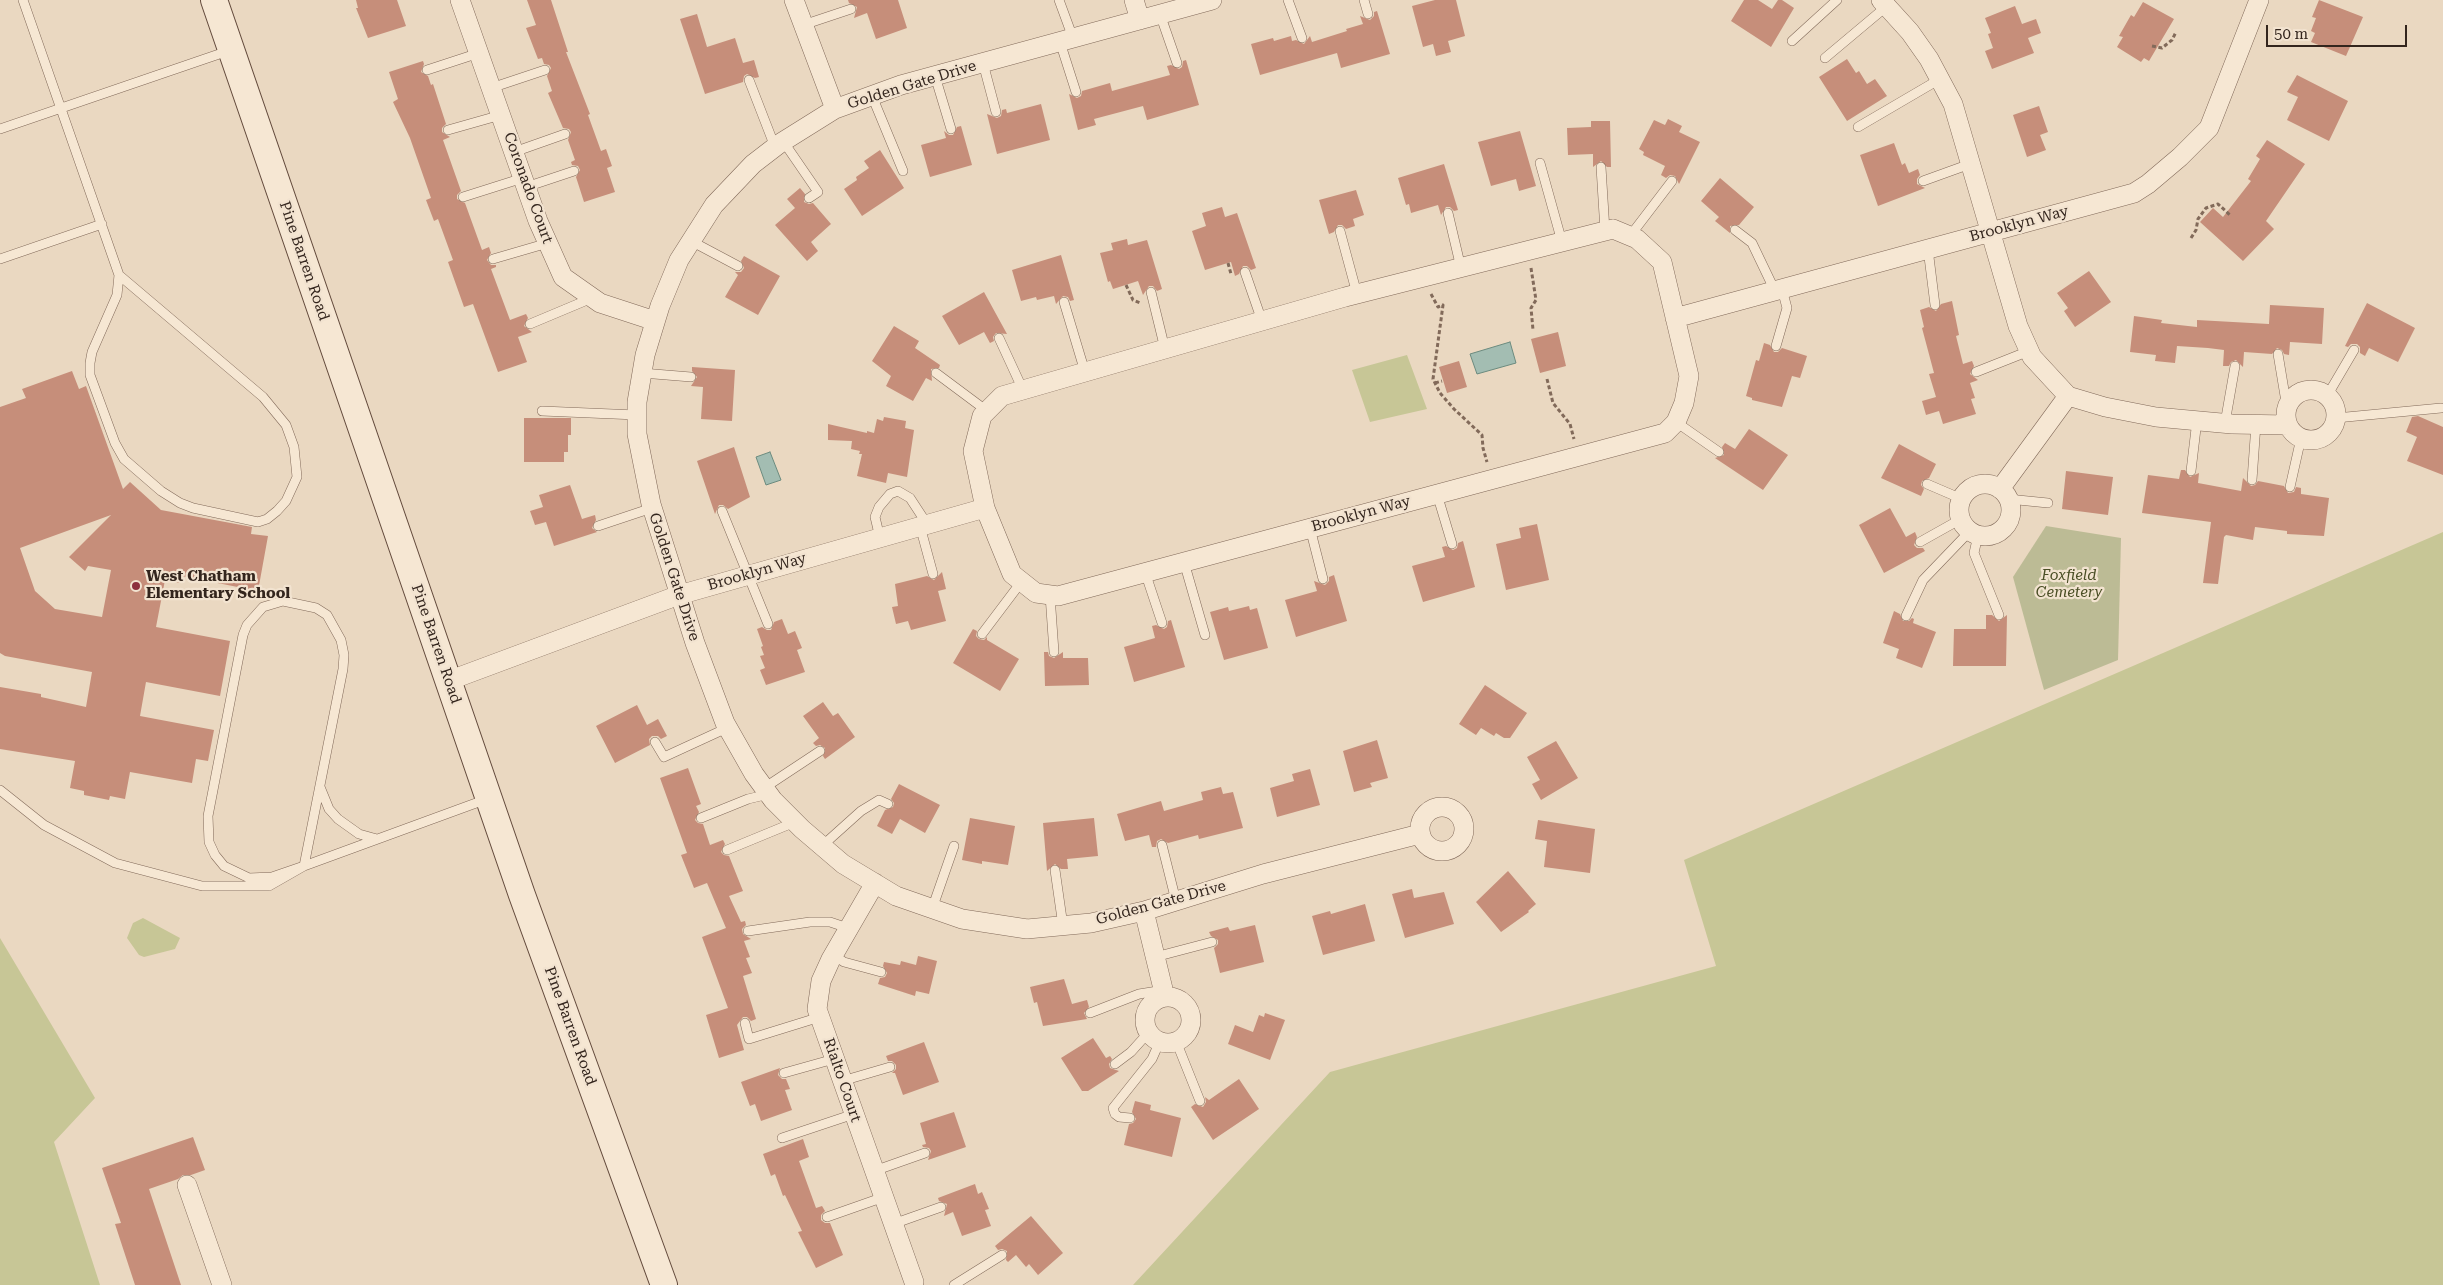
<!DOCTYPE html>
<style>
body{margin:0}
#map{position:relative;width:2443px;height:1285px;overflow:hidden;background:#ead8c1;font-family:"Roboto Serif",serif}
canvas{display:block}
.scale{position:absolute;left:2266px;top:25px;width:141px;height:22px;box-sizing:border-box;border:2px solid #33251d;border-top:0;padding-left:6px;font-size:15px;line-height:18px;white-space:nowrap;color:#33251d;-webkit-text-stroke:4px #f2e3d0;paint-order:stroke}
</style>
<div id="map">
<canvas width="2443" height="1285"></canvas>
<div class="scale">50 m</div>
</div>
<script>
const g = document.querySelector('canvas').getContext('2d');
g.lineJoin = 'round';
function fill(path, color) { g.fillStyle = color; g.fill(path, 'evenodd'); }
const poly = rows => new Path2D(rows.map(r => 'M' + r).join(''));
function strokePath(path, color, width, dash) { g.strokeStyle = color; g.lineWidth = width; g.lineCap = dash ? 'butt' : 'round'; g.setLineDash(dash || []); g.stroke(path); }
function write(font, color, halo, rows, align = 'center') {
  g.font = font + ' "Roboto Serif",serif'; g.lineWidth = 4.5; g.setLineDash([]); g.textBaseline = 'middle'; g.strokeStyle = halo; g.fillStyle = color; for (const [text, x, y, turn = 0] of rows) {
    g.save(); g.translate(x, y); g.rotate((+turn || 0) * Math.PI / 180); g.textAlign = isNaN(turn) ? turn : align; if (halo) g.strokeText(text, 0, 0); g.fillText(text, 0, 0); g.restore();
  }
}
fill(poly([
 [1407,355,1427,409,1370,422,1352,370],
 [2443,532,2443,1285,1133,1285,1330,1072,1716,966,1684,860],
 [143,918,180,938,175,949,144,957,139,955,127,938,133,923],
 [0,938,95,1098,54,1142,100,1285,0,1285]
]), '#c7c696');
fill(poly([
 [2046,526,2121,538,2118,660,2044,690,2013,577]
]), '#bcbb95');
const water = poly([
 [1510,342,1516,363,1477,374,1470,354,1510,342],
 [770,452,781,480,766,485,756,457,770,452]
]);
fill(water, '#a3bdb2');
strokePath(water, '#6b8a7e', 1);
fill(poly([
 [356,0,397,0,406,26,368,38,356,8,358,8],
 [527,0,551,0,568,52,566,52,590,114,588,115,601,151,606,149,612,166,607,168,615,192,584,202,576,177,580,170,578,166,572,165,571,162,575,160,568,140,571,132,569,129,563,128,548,93,552,91,547,76,551,68,549,65,544,64,542,58,538,59,526,28,536,25],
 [848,0,898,0,907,28,876,39,867,13,854,18,857,7,849,3],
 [1435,0,1456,0,1465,36,1448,41,1451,52,1436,56,1433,44,1423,47,1412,6],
 [1744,0,1758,0,1772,9,1778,0,1782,0,1794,8,1771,47,1731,21],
 [2319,0,2363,17,2346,56,2311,42,2315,33,2311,31,2316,18,2312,17],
 [2143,2,2174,19,2149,61,2144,58,2141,62,2117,47,2123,37,2119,36,2131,15,2134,17],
 [2015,6,2022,24,2036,19,2041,33,2028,38,2034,53,1992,69,1985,51,1993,48,1988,34,1991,33,1985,18],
 [1377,11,1390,54,1341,68,1337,53,1260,75,1251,44,1273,38,1274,41,1291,36,1292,41,1296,40,1304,44,1310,36,1312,42,1347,31,1346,29,1363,24,1360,16,1370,20,1374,16,1374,12],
 [697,14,707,47,735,38,743,63,754,60,759,77,755,78,747,74,744,76,743,82,705,94,680,19],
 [1847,59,1856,73,1859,71,1867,84,1875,79,1887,96,1847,121,1819,77],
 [1186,60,1199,105,1147,120,1143,106,1094,119,1096,125,1078,130,1069,94,1077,98,1081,96,1082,91,1110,83,1112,91,1170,75,1167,66,1171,65,1179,69,1182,67,1183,61],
 [423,61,424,64,421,72,428,76,431,85,433,84,446,124,442,128,442,132,450,137,443,140,461,191,457,195,457,199,465,203,482,250,489,247,491,253,487,260,491,265,496,265,496,267,491,269,510,320,526,314,528,318,524,326,532,332,518,337,527,362,498,372,473,304,464,307,448,262,453,260,438,219,434,221,426,200,431,198,410,138,393,102,398,99,389,72],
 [2297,75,2348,101,2329,141,2287,120,2298,97,2287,92],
 [1041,104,1050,140,997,154,987,114,997,118,1001,116,1002,110,1006,109,1007,113],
 [2039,106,2048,132,2040,135,2046,150,2027,157,2013,115],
 [1668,119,1682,126,1679,132,1700,142,1679,184,1675,176,1670,175,1666,178,1661,175,1665,166,1643,155,1644,152,1639,149,1654,120,1665,125],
 [1591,121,1610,121,1611,167,1607,167,1601,161,1593,167,1593,154,1568,155,1567,128,1591,127],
 [961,126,972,165,930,177,921,145,946,138,944,131,949,135,953,135,957,127],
 [1520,131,1536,186,1519,191,1516,179,1491,186,1478,142],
 [2267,140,2305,164,2266,221,2274,229,2243,261,2200,222,2213,208,2223,217,2251,181,2248,179,2260,159,2256,156],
 [1894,143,1902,165,1905,163,1909,173,1918,169,1920,175,1917,179,1917,184,1925,188,1878,206,1860,155],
 [880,150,904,188,862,216,844,189,857,180,856,177,869,168,864,161],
 [1444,164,1458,210,1454,211,1450,207,1446,207,1441,215,1438,205,1411,213,1409,204,1406,205,1398,178],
 [1720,178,1754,207,1739,225,1730,226,1730,233,1715,221,1719,217,1701,201],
 [800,188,805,194,804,202,809,204,813,203,831,224,811,242,818,251,807,261,775,225,795,208,787,199],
 [1356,190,1364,215,1353,219,1355,226,1346,229,1342,225,1338,225,1334,232,1329,234,1319,200],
 [1222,207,1225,217,1237,213,1256,268,1251,270,1247,266,1243,266,1239,274,1235,276,1231,262,1205,270,1192,231,1206,226,1202,213],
 [1127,239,1128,245,1147,240,1162,289,1157,291,1153,286,1149,286,1143,295,1138,281,1113,289,1110,281,1108,282,1100,253,1113,250,1111,243],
 [1061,255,1074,300,1070,301,1068,297,1063,296,1056,304,1054,296,1037,300,1036,297,1021,301,1012,270],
 [744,256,780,276,758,315,725,297,738,275,735,272,741,272,744,268,741,261],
 [2089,271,2111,302,2075,327,2064,311,2068,308,2057,293],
 [984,292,1007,334,996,333,993,337,994,341,990,343,984,332,959,345,942,316],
 [1952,301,1959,335,1956,336,1963,364,1972,361,1974,366,1970,374,1978,380,1970,383,1975,398,1971,399,1976,414,1943,424,1939,411,1926,415,1922,401,1936,397,1929,374,1934,373,1922,328,1924,327,1920,310,1929,307,1936,311,1941,304],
 [2367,303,2415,328,2398,362,2369,348,2365,356,2360,353,2360,347,2357,344,2351,344,2348,347,2345,346],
 [2270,305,2324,308,2322,344,2290,342,2289,355,2284,354,2282,350,2277,348,2272,354,2244,352,2243,367,2236,360,2231,362,2229,366,2223,366,2224,350,2208,348,2177,346,2175,363,2155,361,2156,355,2130,352,2134,316,2162,320,2161,323,2197,327,2197,320,2269,324],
 [894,326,919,341,915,348,940,365,939,368,931,369,932,381,926,378,913,401,886,386,891,376,872,361],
 [1558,332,1566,366,1540,373,1531,339],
 [1764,343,1770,345,1774,352,1778,352,1782,348,1807,356,1800,378,1792,376,1782,407,1752,400,1752,398,1746,396,1756,360,1759,361],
 [1459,361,1467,387,1447,393,1439,367],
 [692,367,735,370,732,421,701,419,703,387,691,386,697,377,692,371],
 [72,371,79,389,86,386,123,489,130,482,161,510,252,527,251,534,268,536,258,591,182,576,180,583,165,580,156,627,230,641,220,696,146,682,140,716,214,730,208,761,196,759,192,783,130,772,125,799,110,796,109,800,84,795,84,791,70,788,75,761,0,749,0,687,41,694,41,697,86,707,92,672,5,656,0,653,0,407,26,398,22,389],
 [111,515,69,557,85,571,88,566,111,570,102,617,55,609,35,591,20,548],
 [2418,416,2443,427,2443,475,2407,461,2417,437,2406,432,2412,417],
 [884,417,906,421,905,428,914,430,907,477,888,473,886,483,857,476,862,454,859,454,860,451,851,449,852,441,828,440,828,424,867,433,867,431,874,433,877,419,883,421],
 [524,418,571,418,571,435,568,435,568,452,564,452,564,462,524,462],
 [1749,429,1788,455,1763,490,1715,458,1724,455,1722,447,1725,443,1735,449],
 [1899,444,1936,464,1929,478,1922,481,1921,485,1924,489,1921,496,1881,478],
 [734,447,750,497,728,509,723,505,719,505,715,514,697,461],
 [2181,470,2185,470,2190,477,2199,473,2198,483,2241,491,2243,478,2251,486,2255,485,2258,481,2284,486,2288,493,2294,492,2296,487,2301,488,2301,494,2329,498,2324,536,2287,534,2287,531,2255,527,2253,540,2226,535,2224,537,2218,584,2203,583,2211,522,2142,513,2148,475,2179,479],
 [2066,471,2113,477,2108,515,2062,509],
 [570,485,582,519,595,515,596,520,592,528,597,532,554,546,546,522,535,525,530,511,543,507,539,495],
 [1890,508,1906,537,1915,532,1917,537,1914,545,1917,548,1923,548,1925,551,1884,573,1859,525],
 [1537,524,1549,580,1506,590,1496,544,1521,538,1519,528],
 [1463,541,1475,587,1423,602,1412,566,1445,557,1442,547,1446,546,1453,550,1457,548,1458,543],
 [942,572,946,589,938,591,946,621,911,630,908,621,896,624,892,607,898,606,895,584,927,576,934,580],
 [1334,575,1347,621,1296,637,1285,600,1317,591,1314,581,1325,585,1329,581,1329,577],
 [1249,606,1250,610,1257,608,1268,648,1224,660,1210,612,1228,607,1229,611],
 [1894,611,1900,614,1903,621,1909,621,1912,618,1914,619,1913,623,1936,632,1922,668,1896,658,1899,649,1883,643],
 [1986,615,1992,615,1999,621,2007,615,2006,666,1953,666,1954,629,1986,629],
 [782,619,788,634,795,631,802,648,797,650,805,672,766,685,760,670,765,668,760,656,764,655,761,647,763,646,757,629,762,627,767,630,771,630,774,622],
 [1171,620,1185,667,1134,682,1124,647,1155,638,1152,626,1156,625,1164,629,1167,627,1168,621],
 [973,629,977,631,976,636,979,639,984,640,987,637,987,640,1019,659,1000,691,953,663],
 [1044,652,1048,652,1049,656,1054,658,1063,652,1063,658,1088,658,1089,685,1045,686],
 [1485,685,1527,713,1510,738,1504,738,1496,733,1494,736,1481,728,1476,735,1459,724],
 [823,702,833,716,838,713,855,737,825,759,823,756,825,748,820,745,816,746,813,743,819,738,803,716],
 [637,705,647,725,658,719,667,736,661,739,658,736,652,736,649,739,650,745,615,763,596,726],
 [1377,740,1388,778,1370,783,1372,787,1354,792,1343,751],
 [1556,741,1578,778,1541,800,1532,784,1540,780,1527,757],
 [688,768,701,804,696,806,699,812,695,820,698,823,703,824,710,845,723,840,725,844,721,852,724,855,729,856,743,891,729,896,741,922,745,921,746,925,742,929,743,934,751,939,744,941,750,957,746,958,752,973,743,976,756,1019,751,1021,747,1017,743,1017,737,1025,744,1050,719,1058,706,1015,728,1008,702,937,726,928,707,883,694,888,681,855,687,853,660,778],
 [1310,769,1320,805,1277,817,1270,788,1294,781,1292,774],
 [899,784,940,805,925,833,900,819,892,834,877,826,885,810,893,807,894,803,891,799],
 [1221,787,1223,794,1233,792,1243,828,1199,839,1198,835,1168,843,1161,839,1157,841,1156,847,1152,847,1149,835,1125,841,1117,814,1161,801,1164,811,1203,800,1201,792],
 [970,818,1015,826,1008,865,982,861,982,864,962,860],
 [1094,818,1098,856,1067,859,1068,869,1061,869,1055,864,1047,871,1043,823],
 [1538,820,1595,829,1590,873,1544,867,1547,841,1535,839],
 [1508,871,1536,904,1528,911,1529,912,1501,932,1476,902],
 [1412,889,1414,898,1444,892,1454,924,1405,938,1392,894],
 [1365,904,1375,941,1323,955,1312,916,1330,911,1331,914],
 [1255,925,1264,962,1220,973,1214,948,1218,944,1218,940,1211,936,1209,932,1228,927,1230,931],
 [918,956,937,961,929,994,916,991,915,996,878,984,880,978,885,977,887,973,883,966,884,962,900,965,901,961,916,965],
 [1064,979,1072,1004,1087,1000,1089,1007,1084,1013,1087,1019,1043,1026,1037,1002,1034,1003,1030,987],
 [1265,1013,1285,1020,1270,1060,1228,1044,1235,1025,1253,1032,1259,1015,1264,1017],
 [1093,1038,1106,1058,1110,1056,1112,1059,1109,1064,1110,1068,1119,1071,1088,1091,1082,1091,1061,1058],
 [924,1042,939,1082,903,1095,895,1073,892,1073,896,1069,896,1065,892,1061,888,1061,886,1056],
 [780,1068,778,1075,782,1079,786,1079,790,1089,785,1090,792,1110,761,1121,755,1104,750,1106,741,1082],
 [1239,1079,1259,1109,1213,1140,1191,1107,1195,1104,1203,1107,1206,1102,1205,1097,1209,1100],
 [1135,1101,1151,1105,1150,1110,1181,1118,1172,1157,1124,1145,1129,1124,1133,1123,1136,1119,1132,1112],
 [954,1112,966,1147,928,1160,931,1151,929,1148,923,1147,922,1145,926,1144,920,1123],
 [193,1137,205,1170,191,1175,183,1175,178,1179,149,1189,181,1285,135,1285,115,1224,121,1223,102,1168],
 [803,1139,809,1157,799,1161,816,1208,822,1206,825,1211,821,1215,821,1220,825,1223,830,1223,843,1255,816,1268,798,1232,802,1231,785,1195,783,1196,775,1174,771,1176,763,1154],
 [975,1184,978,1194,982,1192,989,1209,985,1210,991,1226,962,1236,953,1212,944,1216,947,1204,939,1201,938,1198],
 [1031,1216,1063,1253,1038,1275,1029,1264,1026,1267,1016,1255,1008,1262,1006,1260,1007,1251,1002,1249,998,1250,995,1246]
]), '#c68e7a');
const service = poly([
 [23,0,119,275,117,295,92,352,90,363,90,375,115,443,124,459,161,491,180,503,193,508,258,522,267,519,277,511,286,501,297,477,294,447,286,425,263,397,119,275],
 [1059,0,1073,38],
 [1288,0,1302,38],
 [1364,0,1368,14],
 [1160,14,1177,63],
 [803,25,851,9],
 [1792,41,1837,0],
 [1060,42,1076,92],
 [1825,58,1887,6],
 [983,63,996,112],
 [427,70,479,53],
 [935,76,951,129],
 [749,80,775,147],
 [491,88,545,70],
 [872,96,903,171],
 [1858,127,1940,79],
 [0,129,228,51],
 [448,130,501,115],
 [783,141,818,192,809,198],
 [514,152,565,134],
 [1540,163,1562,242],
 [1601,167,1605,231],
 [1923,181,1970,164],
 [526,187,574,171],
 [463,197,523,178],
 [1448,213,1461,268],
 [1735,230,1752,243,1775,291],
 [1340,231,1357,294],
 [1630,236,1672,181],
 [691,241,738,266],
 [1928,249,1935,305],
 [0,259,102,224],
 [493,259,548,243],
 [1245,272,1262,321],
 [1151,292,1165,349],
 [1064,302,1085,372],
 [530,324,592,298],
 [999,338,1023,390],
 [1776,346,1787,308,1782,289],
 [2278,354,2287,408],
 [1976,372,2029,351],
 [642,373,691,377],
 [936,373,987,411],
 [2327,396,2354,350],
 [542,411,637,415],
 [2336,418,2441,408],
 [1676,422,1719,452],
 [2225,423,2235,366],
 [2191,471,2197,420],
 [2252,480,2256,424],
 [1927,484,1962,499],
 [2290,487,2301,438],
 [1437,494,1452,544],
 [2008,499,2048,503],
 [722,511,768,624],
 [598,526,652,508],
 [920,526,933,574],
 [1310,528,1323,579],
 [1978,535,1974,553,1999,615],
 [880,538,875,517,879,507,890,494,898,491,910,498,927,524],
 [1920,542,1961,519],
 [1184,562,1205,635],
 [1145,572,1162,623],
 [1050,595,1054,652],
 [1906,616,1923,580,1970,531],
 [982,634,1022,581],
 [655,742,664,757,727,728],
 [320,787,329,809,338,819,359,834,377,839],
 [764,788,820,751],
 [0,790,44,825,115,863,202,886,269,886,304,866,343,669,344,655,341,640,327,615,316,608,283,601,263,607,247,625,243,635,208,816,209,842,215,855,224,866,249,878,272,877,304,866,487,799],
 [701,818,748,799,769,794],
 [1162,845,1176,901],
 [822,846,861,811,879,800,888,804],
 [727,850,795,822],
 [1055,870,1063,926],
 [932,909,954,846],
 [748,931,810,922,830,922,848,928],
 [833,955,844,962,881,972],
 [1155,957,1212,942],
 [1090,1013,1139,994,1164,990],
 [745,1023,749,1039,820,1017],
 [1176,1041,1200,1101],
 [1115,1064,1131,1052,1149,1032],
 [784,1073,834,1059],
 [842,1081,890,1067],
 [1130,1118,1119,1117,1115,1114,1113,1108,1152,1059,1160,1041],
 [782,1138,854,1114],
 [874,1171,925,1153],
 [827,1217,884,1197],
 [893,1224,941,1207],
 [954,1285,1002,1255]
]);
const minor = poly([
 [460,0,538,221,563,277,600,303,655,321],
 [794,0,835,109],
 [1134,0,1140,20],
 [1212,0,901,85,835,109,779,144,753,164,714,205,679,260,660,306,645,355,637,402,637,434,651,504,695,643,725,723,754,774,773,800,802,829,843,864,896,896,962,919,1027,929,1091,923,1144,911,1263,874,1420,834],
 [1881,0,1910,32,1929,59,1953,104,2018,326,2032,357,2068,396,2105,407,2156,417,2232,424,2288,425],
 [1613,229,1637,239,1662,262,1689,376,1684,403,1676,422,1665,433,1058,596,1036,593,1012,574,985,508,973,451,982,416,1002,396,1345,297,1613,229],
 [1675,318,2134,193,2148,184,2180,157,2209,128,2259,0],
 '2286 415a25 25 0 1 1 50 0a25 25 0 1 1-50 0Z',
 '1959 510a26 26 0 1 1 52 0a26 26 0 1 1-52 0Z',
 [2000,489,2068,396],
 [448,681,679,595,985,508],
 '1420 829a22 22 0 1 1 44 0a22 22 0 1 1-44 0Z',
 [875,883,831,959,821,981,817,1009,914,1282],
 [1144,911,1165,997],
 '1145 1020a23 23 0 1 1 46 0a23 23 0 1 1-46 0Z',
 [187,1185,222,1285]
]);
const secondary = poly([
 [214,0,522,895,664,1285]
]);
strokePath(service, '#826a5a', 10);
strokePath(minor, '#826a5a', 20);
strokePath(secondary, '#644b3d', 28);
strokePath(poly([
 [2152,46,2162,48,2172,40,2176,32],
 [2191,238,2196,230,2198,219,2206,208,2218,204,2230,215],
 [1228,263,1231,274],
 [1531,268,1536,300,1531,308,1533,330],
 [1126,285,1133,300,1140,303],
 [1431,294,1438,307,1443,305,1433,379,1440,393,1454,409,1482,435,1483,448,1487,462],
 [1547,379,1553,403,1570,424,1574,439],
 [1435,383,1442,381]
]), '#826a5a', 3, [4, 2.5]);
strokePath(service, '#f6e7d3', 9);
strokePath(minor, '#f6e7d3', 19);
strokePath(secondary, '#f6e7d3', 26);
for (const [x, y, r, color] of [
 [136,586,5,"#8d2f3d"]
]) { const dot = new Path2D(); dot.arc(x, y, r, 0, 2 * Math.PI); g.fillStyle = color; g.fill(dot); strokePath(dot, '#f2e3d0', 2); }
write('15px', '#33251d', '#f2e3d0', [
 ["Golden Gate Drive",912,85,-17],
 ["Coronado Court",528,188,70],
 ["Brooklyn Way",2019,224,-15],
 ["Pine Barren Road",304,261,71],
 ["Brooklyn Way",1361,514,-15],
 ["Brooklyn Way",757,572,-16],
 ["Golden Gate Drive",674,577,72],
 ["Pine Barren Road",436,644,71],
 ["Golden Gate Drive",1161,903,-15],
 ["Pine Barren Road",570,1026,70],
 ["Rialto Court",842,1080,71]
]);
write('italic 15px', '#4a4e25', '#f2e3d0', [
 ["Foxfield",2069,576],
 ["Cemetery",2069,593]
]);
write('bold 15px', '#33251d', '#f2e3d0', [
 ["West Chatham",146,577],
 ["Elementary School",146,594]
], 'left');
</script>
